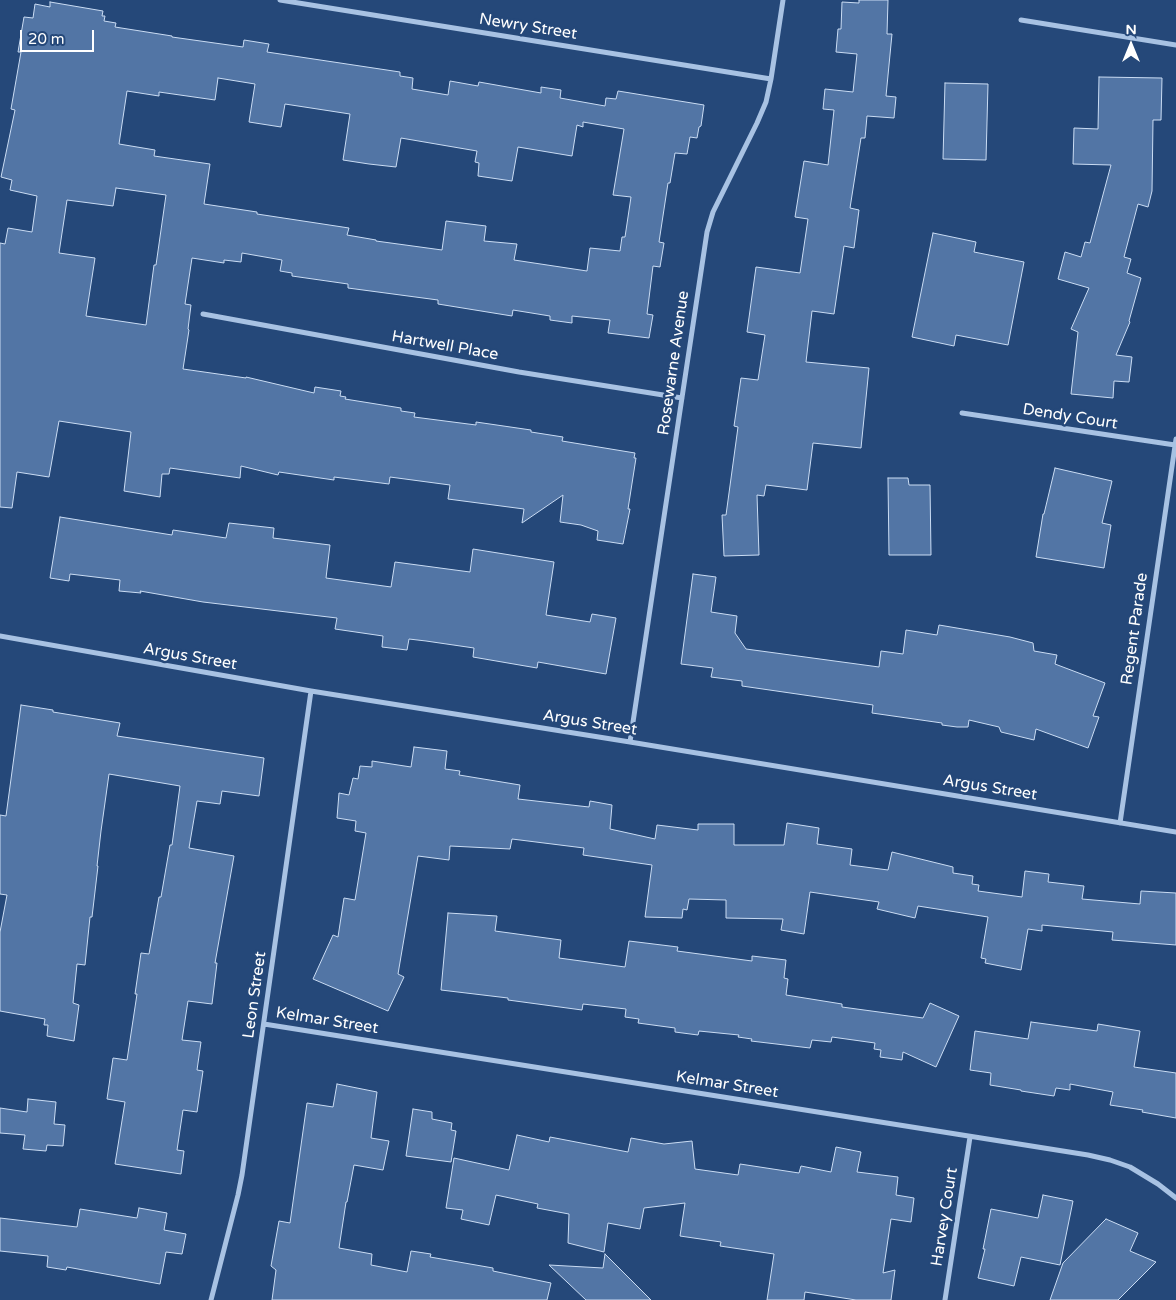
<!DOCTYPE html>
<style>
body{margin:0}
#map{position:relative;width:1176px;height:1300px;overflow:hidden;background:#254879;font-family:"Varela Round",sans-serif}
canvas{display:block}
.north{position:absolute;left:1106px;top:20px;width:50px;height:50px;-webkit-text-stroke:4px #254879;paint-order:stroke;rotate:0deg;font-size:14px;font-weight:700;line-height:20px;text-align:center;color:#fff}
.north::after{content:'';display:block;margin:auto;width:18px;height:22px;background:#fff;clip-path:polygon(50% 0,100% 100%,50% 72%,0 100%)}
.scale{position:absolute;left:20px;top:30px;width:74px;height:22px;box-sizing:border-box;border:2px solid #fff;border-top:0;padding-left:6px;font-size:15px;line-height:18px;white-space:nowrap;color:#fff;-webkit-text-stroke:4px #254879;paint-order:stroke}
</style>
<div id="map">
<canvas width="1176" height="1300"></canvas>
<div class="north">N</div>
<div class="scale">20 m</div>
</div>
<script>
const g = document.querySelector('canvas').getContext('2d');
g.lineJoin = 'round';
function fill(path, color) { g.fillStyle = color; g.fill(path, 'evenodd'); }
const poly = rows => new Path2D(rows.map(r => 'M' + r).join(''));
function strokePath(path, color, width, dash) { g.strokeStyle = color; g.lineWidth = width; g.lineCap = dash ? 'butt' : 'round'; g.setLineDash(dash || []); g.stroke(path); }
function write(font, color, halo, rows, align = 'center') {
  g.font = font + ' "Varela Round",sans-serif'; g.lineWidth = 5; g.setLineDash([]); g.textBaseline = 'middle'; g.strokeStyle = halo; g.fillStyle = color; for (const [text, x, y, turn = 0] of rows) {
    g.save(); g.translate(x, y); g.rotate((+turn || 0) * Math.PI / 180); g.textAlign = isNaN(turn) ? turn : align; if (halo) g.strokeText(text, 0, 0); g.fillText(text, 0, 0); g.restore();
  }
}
const building = poly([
 [859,0,888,0,887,34,892,34,886,96,896,97,894,118,867,116,865,138,861,138,850,208,859,210,854,248,844,246,834,314,812,311,806,362,869,368,861,448,813,443,807,490,766,485,764,496,757,495,759,555,724,556,722,515,726,515,738,427,734,426,741,378,758,380,765,335,747,332,756,267,800,273,808,219,795,217,804,161,828,165,834,110,823,109,825,89,853,92,857,54,836,52,838,29,841,29,842,2,859,3,859,0],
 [50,2,103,11,102,16,105,16,104,21,116,23,115,27,172,36,172,37,243,47,244,40,269,44,267,52,400,72,400,76,413,78,412,89,448,95,450,81,478,86,479,82,541,93,541,87,561,90,560,98,605,106,606,98,616,99,618,91,704,105,701,126,699,127,697,138,690,137,687,154,675,153,670,183,668,183,659,242,664,243,660,267,653,266,647,314,653,315,649,338,608,333,610,320,572,316,572,323,550,320,550,316,513,310,512,316,438,304,438,300,348,288,348,284,292,276,292,273,280,271,282,260,242,253,241,262,224,260,224,263,192,258,185,304,191,305,188,329,189,330,183,369,246,378,246,377,314,393,315,387,341,391,340,396,346,397,345,399,401,408,401,411,415,413,414,417,476,425,476,422,531,430,531,432,563,437,562,441,635,453,634,458,636,458,628,509,630,509,623,544,597,540,598,531,581,525,560,522,563,495,522,523,524,509,448,499,450,485,390,477,389,484,334,477,334,480,279,472,278,475,241,466,240,478,170,468,169,474,162,474,160,497,124,491,131,432,59,421,49,477,17,472,12,508,0,507,0,243,5,244,8,228,32,232,37,196,10,190,12,180,1,177,15,110,11,109,21,52,18,52,24,17,33,18,35,4,50,7,50,2],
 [218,78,255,84,249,122,281,127,285,104,350,114,343,160,369,164,396,167,401,138,477,151,475,162,479,163,478,176,512,181,518,147,572,156,577,125,583,127,583,122,624,129,613,195,631,197,625,237,622,237,620,251,590,248,587,271,514,260,517,244,484,241,486,226,446,221,442,250,376,241,376,240,347,235,349,228,257,214,257,212,204,204,210,164,154,156,155,150,119,144,127,91,159,96,159,92,215,100,218,78],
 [116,188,166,195,156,265,154,265,146,325,86,316,95,258,59,253,67,200,113,206,116,188],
 [1099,77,1162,78,1161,120,1153,120,1152,191,1148,207,1138,204,1124,257,1131,259,1127,273,1141,278,1129,321,1130,322,1116,355,1132,357,1129,382,1114,381,1113,398,1071,394,1078,332,1071,329,1089,288,1058,279,1065,252,1081,257,1085,242,1090,243,1111,165,1073,164,1074,128,1098,129,1099,77],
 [945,83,988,84,986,160,943,159,945,83],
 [933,233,976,242,974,252,1024,262,1008,345,956,335,954,346,912,337,933,233],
 [1055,468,1112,481,1102,523,1111,525,1104,568,1036,557,1043,514,1044,514,1055,468],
 [888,478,908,478,909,485,930,485,931,555,889,555,888,478],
 [60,517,172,535,173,530,226,538,229,523,274,528,273,538,330,545,326,578,391,587,395,562,470,572,473,549,554,562,546,615,590,622,592,614,616,618,606,674,538,662,537,668,473,657,474,648,426,641,409,639,407,650,382,647,383,636,335,629,337,618,203,602,140,591,141,593,119,591,120,580,70,574,69,581,50,578,60,517],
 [693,574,716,577,711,612,737,616,735,633,746,649,879,667,881,651,903,654,906,630,937,635,939,625,1010,637,1033,643,1034,651,1057,655,1055,664,1105,683,1093,716,1099,717,1088,748,1036,729,1034,740,1001,732,999,727,969,720,968,727,957,727,942,725,942,723,872,713,873,705,742,686,742,681,711,677,713,668,681,664,693,574],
 [21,705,53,710,53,712,120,723,117,736,264,758,259,796,222,791,220,804,197,801,189,848,234,856,215,963,217,963,212,1004,188,1001,182,1040,201,1042,197,1070,203,1071,197,1112,183,1110,177,1150,184,1151,181,1174,115,1164,125,1102,107,1099,113,1058,127,1060,137,994,135,994,141,953,149,954,159,897,161,897,170,845,172,845,180,786,109,774,101,831,97,866,98,866,92,917,90,917,85,965,77,964,73,1003,79,1005,74,1041,47,1036,48,1025,44,1025,45,1019,0,1011,0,932,7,895,0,894,0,815,6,816,21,705],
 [414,747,447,751,445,769,460,771,459,775,520,785,518,799,589,807,590,801,612,805,610,829,655,839,657,825,698,830,698,824,734,824,734,845,784,845,787,823,819,828,817,844,852,849,850,865,888,870,892,852,953,867,953,873,973,876,972,884,979,885,978,891,1022,897,1025,871,1049,874,1048,882,1084,886,1082,899,1140,904,1141,891,1176,893,1176,945,1112,940,1113,932,1042,925,1042,931,1028,929,1021,970,985,963,986,959,981,958,988,917,918,906,915,918,877,909,879,902,810,892,804,934,781,930,783,919,726,918,726,900,689,899,687,910,683,909,682,918,645,917,652,865,583,855,584,848,512,839,510,849,450,846,449,860,418,856,398,974,404,977,388,1011,313,979,333,935,338,937,344,898,355,900,366,833,355,831,356,821,337,818,339,793,349,795,353,778,358,779,360,766,372,767,372,761,411,767,414,747],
 [448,913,497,916,495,931,561,940,559,958,625,967,629,941,678,947,677,951,752,961,752,956,786,960,784,978,788,979,786,995,842,1004,842,1007,923,1018,930,1003,959,1016,936,1067,903,1052,902,1060,880,1057,881,1050,874,1049,875,1043,832,1037,831,1042,812,1040,810,1048,751,1041,752,1039,738,1037,739,1035,699,1031,698,1035,675,1032,675,1028,638,1023,639,1019,625,1017,626,1009,583,1004,582,1010,508,1000,508,998,441,990,448,913],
 [1031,1022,1097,1031,1098,1024,1140,1031,1134,1067,1176,1073,1176,1118,1142,1112,1143,1110,1110,1105,1113,1092,1070,1084,1070,1090,1056,1088,1054,1096,1021,1091,1021,1090,990,1085,991,1073,970,1070,975,1031,1028,1039,1031,1022],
 [337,1084,377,1092,371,1138,389,1141,383,1170,354,1165,347,1202,346,1202,339,1248,372,1254,371,1265,407,1272,411,1251,431,1254,430,1257,493,1268,493,1271,551,1283,547,1300,272,1300,276,1270,271,1266,279,1221,290,1223,307,1103,333,1107,337,1084],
 [28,1099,56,1102,54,1124,65,1125,63,1146,47,1145,46,1151,23,1149,25,1135,0,1133,0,1108,27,1112,28,1099],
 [413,1109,432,1112,432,1119,452,1123,451,1130,456,1131,451,1162,406,1156,413,1109],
 [517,1135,549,1142,550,1137,628,1152,631,1138,664,1144,692,1141,695,1169,738,1175,740,1164,799,1173,801,1166,831,1172,836,1147,861,1152,857,1172,898,1177,896,1195,914,1198,911,1222,891,1219,883,1273,895,1270,891,1300,856,1300,805,1292,804,1300,767,1300,774,1254,720,1246,721,1242,680,1236,685,1203,644,1208,640,1229,608,1223,604,1252,568,1243,569,1214,537,1208,538,1204,496,1195,489,1225,461,1219,463,1210,446,1208,454,1158,509,1170,517,1135],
 [1043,1195,1073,1201,1060,1265,1021,1257,1014,1286,978,1278,985,1249,983,1249,991,1209,1038,1218,1043,1195],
 [139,1208,167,1213,164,1230,186,1234,182,1254,166,1252,160,1284,67,1267,66,1270,47,1267,48,1256,0,1251,0,1218,77,1227,80,1209,137,1218,139,1208],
 [1106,1219,1138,1233,1130,1251,1156,1262,1118,1300,1050,1300,1063,1263,1106,1219],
 [605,1254,651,1300,586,1300,549,1265,603,1268,605,1254]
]);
fill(building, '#5275a5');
strokePath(building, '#cadcf3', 1);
strokePath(poly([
 [280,0,771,79],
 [1021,20,1176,45],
 [203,314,519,372,682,398],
 [962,413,1175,445],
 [0,636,311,691,630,742,1176,832],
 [630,742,707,232,713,212,757,123,766,102,771,79,783,0],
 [1120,823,1176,439],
 [264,1024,1088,1155,1110,1160,1130,1167,1158,1184,1176,1198],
 [211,1300,238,1195,242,1175,311,691],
 [945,1300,970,1137]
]), '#a8c2e3', 5);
write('16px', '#fff', '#254879', [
 ["Newry Street",528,27,9],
 ["Hartwell Place",445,346,10],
 ["Rosewarne Avenue",674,363,-82],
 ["Dendy Court",1070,417,9],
 ["Regent Parade",1135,629,-82],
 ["Argus Street",190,657,10],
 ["Argus Street",590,723,9],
 ["Argus Street",990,788,9],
 ["Leon Street",255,995,-82],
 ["Kelmar Street",327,1021,9],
 ["Kelmar Street",727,1085,9],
 ["Harvey Court",945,1217,-81]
]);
</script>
